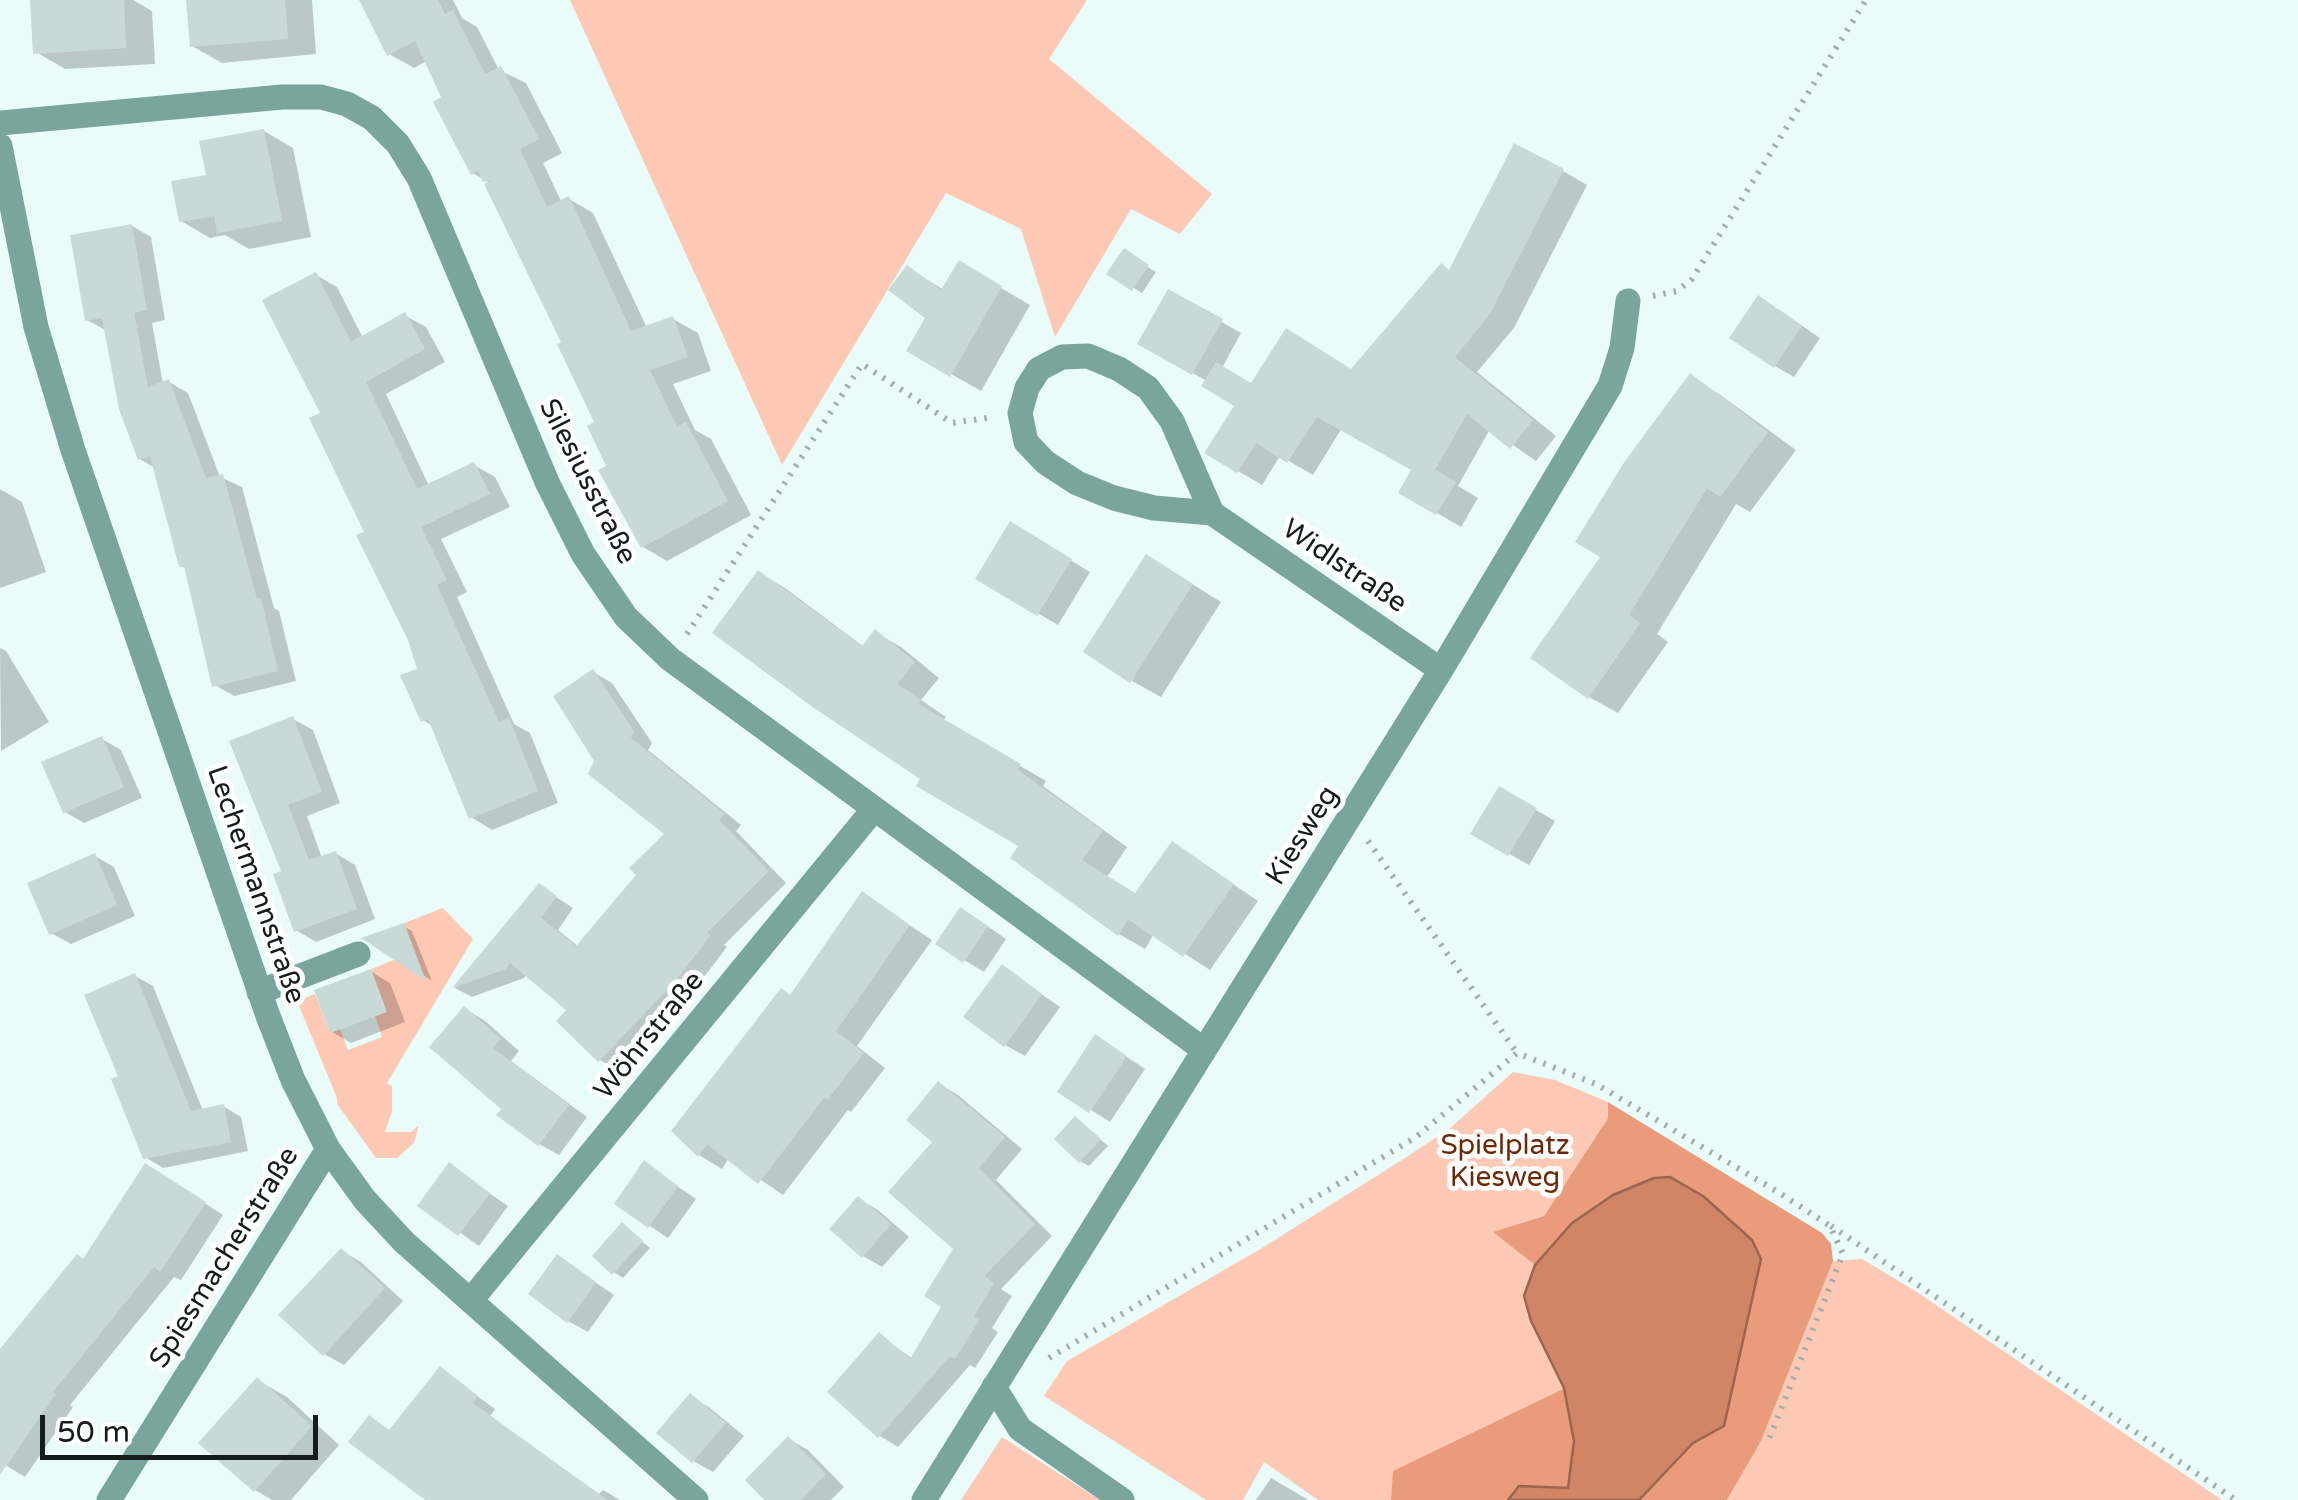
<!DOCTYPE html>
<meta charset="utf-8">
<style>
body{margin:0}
#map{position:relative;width:2298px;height:1500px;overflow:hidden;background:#e9fcf9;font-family:"Varela Round",sans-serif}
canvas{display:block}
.scale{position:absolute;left:40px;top:1415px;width:278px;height:45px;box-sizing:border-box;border:5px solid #151c1b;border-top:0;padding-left:12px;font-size:30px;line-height:35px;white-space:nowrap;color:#151c1b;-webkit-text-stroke:8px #fff;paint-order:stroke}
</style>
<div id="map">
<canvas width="2298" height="1500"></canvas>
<div class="scale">50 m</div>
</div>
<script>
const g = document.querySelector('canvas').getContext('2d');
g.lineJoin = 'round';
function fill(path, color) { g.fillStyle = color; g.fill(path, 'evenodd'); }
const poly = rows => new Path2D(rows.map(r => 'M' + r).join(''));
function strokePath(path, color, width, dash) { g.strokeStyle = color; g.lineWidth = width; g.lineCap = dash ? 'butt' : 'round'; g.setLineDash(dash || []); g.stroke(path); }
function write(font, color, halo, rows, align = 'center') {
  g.font = font + ' "Varela Round",sans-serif'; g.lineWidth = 10; g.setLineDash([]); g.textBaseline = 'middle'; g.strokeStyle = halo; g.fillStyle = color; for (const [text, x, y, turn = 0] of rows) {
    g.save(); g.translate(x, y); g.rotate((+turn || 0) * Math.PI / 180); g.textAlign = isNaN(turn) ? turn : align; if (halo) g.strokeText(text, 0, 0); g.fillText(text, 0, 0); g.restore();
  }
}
fill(poly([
 [570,0,1087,0,1049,59,1212,194,1180,234,1131,209,1055,337,1021,229,946,193,782,465],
 [443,908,473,939,387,1083,392,1086,392,1111,385,1132,411,1132,419,1125,414,1143,397,1158,376,1158,337,1104,337,1098,297,1001,315,994,330,1033,340,1029,348,1050,382,1037,375,1016,386,1011,371,969,414,952,404,923],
 [1513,1072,1555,1080,1608,1102,1608,1118,1544,1216,1494,1232,1535,1265,1524,1296,1531,1321,1565,1388,1394,1471,1391,1500,1318,1500,1264,1462,1243,1500,1206,1500,1044,1396,1067,1361,1262,1248,1405,1158,1449,1129],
 [1862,1259,1917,1292,2222,1500,1727,1500,1761,1441,1833,1261],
 [1002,1437,1100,1500,961,1500]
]), '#fec9b4');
fill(poly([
 [1608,1102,1822,1233,1831,1244,1833,1261,1761,1441,1727,1500,1639,1500,1694,1443,1724,1426,1761,1260,1572,1223,1535,1265,1493,1232,1544,1216,1608,1118],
 [1565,1388,1574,1441,1568,1489,1519,1486,1508,1500,1391,1500,1393,1471]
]), '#e99b7c');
const water = poly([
 [1670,1177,1703,1196,1752,1240,1761,1259,1724,1426,1693,1443,1639,1500,1508,1500,1519,1486,1568,1488,1574,1441,1564,1388,1531,1321,1524,1296,1535,1265,1572,1223,1613,1195,1654,1178,1670,1177]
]);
fill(water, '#d18567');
strokePath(water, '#996650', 2.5);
fill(poly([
 [33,0,133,0,152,11,155,64,65,69,36,52],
 [188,0,312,0,316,54,222,63,192,46],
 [361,0,453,0,462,18,477,27,499,70,526,83,562,153,543,163,562,203,569,199,593,213,647,328,673,319,698,333,711,371,673,384,695,430,711,439,751,515,667,561,643,547,564,343,491,184,473,173,427,61,414,68,389,54],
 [264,131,293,148,311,237,249,249,225,235,210,238,181,221,209,177],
 [1563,171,1587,185,1514,328,1477,372,1556,436,1536,461,1490,429,1458,486,1478,498,1461,527,1401,492,1415,469,1342,428,1313,475,1280,456,1262,485,1238,471,1238,405,1207,381,1140,344,1169,292,1241,333,1222,368,1252,386,1353,372,1451,271],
 [132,226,151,237,165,320,152,323,163,384,169,382,188,393,220,477,242,487,274,608,279,611,296,681,234,696,215,685,187,569,181,566,155,468,140,459,107,331,87,320],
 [1124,252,1156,272,1142,293,1110,273],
 [960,264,1030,305,981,391,909,350,929,317,908,268,944,290],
 [316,275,337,287,363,338,404,315,426,327,445,362,386,394,429,486,474,465,495,477,510,507,441,539,467,592,457,597,514,724,530,733,558,803,492,830,471,817,434,727,423,720,420,671,323,414],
 [1778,309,1820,338,1794,377,1775,366],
 [1690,377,1719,394,1796,450,1750,512,1736,504,1657,634,1668,642,1618,713,1589,697,1604,556],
 [0,489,22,502,46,572,0,588],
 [1011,524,1090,572,1058,625,978,578],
 [759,573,785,588,864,647,875,632,901,647,939,678,921,700,946,717,943,721,1046,781,1043,786,1127,847,1107,877,1136,896,1173,844,1258,901,1210,970,1154,934,1145,949,1119,934,1022,845,924,778],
 [1176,574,1221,602,1161,697,1132,681],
 [0,648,6,651,49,722,1,751],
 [593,672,612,683,652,743,648,750,741,825,736,831,786,883,724,945,727,947,691,994,618,1070,600,1060,569,1010,527,974,524,978,472,997,455,988,539,886,573,908,558,930,579,947,639,875,667,834,597,761],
 [293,719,313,730,340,803,307,816,322,858,335,853,355,865,375,919,316,942,296,930,284,872,233,742],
 [102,739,121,750,142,798,84,823,65,812],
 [1500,789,1555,821,1529,865,1474,834],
 [95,856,114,867,135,916,71,944,51,933],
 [863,895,932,940,857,1046,885,1068,851,1112,848,1110,783,1195,729,1158,722,1169,699,1155,674,1131,791,997],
 [980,921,1006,939,984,972,938,944],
 [403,926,412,931,432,981,375,943],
 [1002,967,1060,1007,1025,1056,1005,1045],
 [370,971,390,983,405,1022,351,1043,332,1032],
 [135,976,153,986,203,1111,223,1106,241,1117,248,1151,163,1168,145,1157],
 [465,1009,484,1020,519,1051,511,1061,587,1117,559,1155,539,1144,504,1109],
 [1115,1049,1145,1069,1110,1122,1061,1091],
 [939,1084,958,1095,1022,1149,996,1180,1052,1236,1001,1289,1012,1296,992,1328,998,1332,975,1368,970,1365,898,1447,880,1436,880,1336,913,1359,945,1306,956,1249,936,1142],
 [1076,1119,1108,1146,1089,1166,1080,1161],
 [645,1164,696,1199,668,1238,617,1204],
 [450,1166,508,1206,479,1246,421,1205],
 [165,1177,223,1215,181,1280,174,1277,70,1405,73,1407,25,1477,0,1462,0,1357],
 [859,1199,878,1210,909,1237,882,1267,863,1256],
 [622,1225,650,1248,623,1278,614,1272],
 [342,1251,361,1262,403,1301,344,1365,324,1354],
 [558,1257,614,1295,588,1332,568,1321],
 [440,1369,495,1409,490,1416,599,1494,603,1490,620,1500,447,1500,369,1418,391,1431],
 [257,1380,287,1397,339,1445,291,1500,272,1500,255,1490],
 [691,1396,710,1408,744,1436,713,1472,693,1461],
 [789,1439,808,1450,844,1487,831,1500,768,1500],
 [1271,1478,1295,1492,1308,1500,1256,1500]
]), '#0003');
fill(poly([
 [30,0,124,0,126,48,33,54],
 [186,0,285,0,288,39,190,47],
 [359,0,438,0,445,14,453,10,485,74,501,66,539,139,520,149,547,207,569,196,631,331,673,316,688,357,650,370,677,427,686,422,728,501,641,548,598,470,606,466,587,426,594,422,557,344,561,342,484,184,493,180,483,182,478,171,471,175,433,102,441,97,415,41,387,56],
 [264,129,282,221,217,233,214,216,179,222,171,181,206,175,199,141],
 [1514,143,1564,169,1490,314,1455,357,1533,420,1510,449,1467,414,1435,470,1456,482,1436,515,1398,493,1411,470,1317,417,1287,463,1256,443,1237,473,1204,453,1234,406,1201,386,1216,362,1251,383,1286,328,1351,369,1441,263,1449,270],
 [132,224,147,310,134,313,148,387,169,379,206,478,223,474,257,599,261,598,278,671,212,687,184,566,179,567,150,456,138,460,119,409,102,318,85,321,70,235],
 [1124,248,1149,265,1132,291,1106,274],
 [959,260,1002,286,950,377,906,351,925,318,888,290,907,265,941,290],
 [316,272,351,342,405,312,425,349,366,382,417,489,474,462,490,494,421,527,447,580,437,585,499,722,509,718,538,791,469,819,428,719,421,722,400,675,417,669,408,640,356,535,364,532,309,418,320,413,262,300],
 [1168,289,1223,319,1192,375,1137,344],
 [1758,295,1802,326,1774,368,1729,338],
 [1690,373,1768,432,1720,497,1707,488,1629,615,1640,623,1588,699,1530,658,1600,557,1575,542,1625,461],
 [1010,521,1072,559,1037,616,975,579],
 [1146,554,1193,584,1130,683,1083,652],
 [758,570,862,646,875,629,915,662,897,684,921,700,918,704,1021,764,1018,770,1103,831,1082,860,1135,893,1172,841,1234,884,1183,957,1128,919,1118,936,1010,858,1018,846,916,786,920,779,814,708,712,633],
 [593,669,634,731,631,738,725,814,719,820,769,871,707,933,711,935,673,984,598,1062,556,1021,566,1010,510,963,506,969,452,988,539,883,557,896,541,918,576,946,636,875,629,868,664,834,588,774,594,761,553,696],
 [293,716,322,792,288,805,309,860,336,851,357,909,294,932,273,874,281,871,229,741],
 [102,736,124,787,63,813,41,762],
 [1499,786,1537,808,1508,856,1470,834],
 [95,853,117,905,49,935,27,883],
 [862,891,910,925,836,1031,864,1053,827,1100,824,1098,758,1184,707,1144,698,1157,671,1131,781,988,790,995],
 [960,907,988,926,963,963,935,944],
 [404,923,426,981,361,938],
 [1002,964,1042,994,1004,1047,963,1017],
 [371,969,387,1012,330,1033,314,990],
 [135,973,191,1111,224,1104,231,1142,143,1159,111,1079,118,1076,84,995],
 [464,1006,501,1039,493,1048,569,1105,538,1146,496,1115,501,1109,429,1047],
 [1095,1034,1127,1056,1089,1113,1057,1092],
 [938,1081,1005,1137,979,1168,1035,1224,984,1276,994,1283,974,1316,980,1319,955,1359,950,1356,878,1438,827,1392,879,1332,910,1359,941,1307,924,1296,953,1249,888,1192,932,1142,906,1120],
 [1075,1116,1101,1139,1079,1163,1054,1139],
 [644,1160,678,1186,648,1228,614,1204],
 [449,1162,490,1193,458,1236,417,1206],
 [145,1163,206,1202,160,1272,154,1267,53,1392,56,1394,0,1475,0,1349,77,1254,83,1259],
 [858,1196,891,1224,862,1258,829,1229],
 [622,1222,643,1241,612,1275,592,1256],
 [341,1248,385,1288,323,1356,278,1315],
 [557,1254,596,1282,567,1323,528,1294],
 [440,1366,478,1396,473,1403,607,1500,425,1500,348,1442,369,1415,389,1430],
 [257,1377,312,1426,254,1492,198,1443],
 [690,1393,726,1423,692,1463,656,1433],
 [788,1436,826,1474,801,1500,764,1500,745,1480]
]), '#c8dad7');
strokePath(poly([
 [1653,296,1677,291,1692,279,1866,0],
 [687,634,862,364,952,423,994,417],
 [1368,841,1517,1053],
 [1831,1226,2236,1500],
 [1049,1358,1416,1137,1517,1053,1596,1084,1778,1192,1830,1226,1843,1254,1767,1444]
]), '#9faeab', 6, [2.5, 8]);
strokePath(poly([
 [0,123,282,97,321,97,347,104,372,118,398,144,419,178,547,482,583,554,626,617,670,659,1204,1050],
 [0,146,36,327,73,450,268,1016,293,1080,328,1149,365,1200,404,1242,696,1500],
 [1212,513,1154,508,1114,498,1077,483,1045,462,1026,442,1020,413,1027,388,1039,369,1062,357,1088,356,1119,369,1148,388,1172,421,1212,513,1441,670],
 [259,992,358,954],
 [471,1300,874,809],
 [994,1387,1020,1429,1122,1500],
 [109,1500,328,1149],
 [924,1500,1441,670,1610,386,1622,348,1628,301]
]), '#7aa49e', 25);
write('28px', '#151c1b', '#fff', [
 ["Silesiusstraße",587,482,63],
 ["Widlstraße",1344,567,34],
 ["Kiesweg",1303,836,-58],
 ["Lechermannstraße",255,885,71],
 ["Wöhrstraße",650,1036,-51],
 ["Spiesmacherstraße",225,1258,-58]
]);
write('28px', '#6d2806', '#fff', [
 ["Spielplatz",1505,1147],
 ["Kiesweg",1505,1179]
]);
</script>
